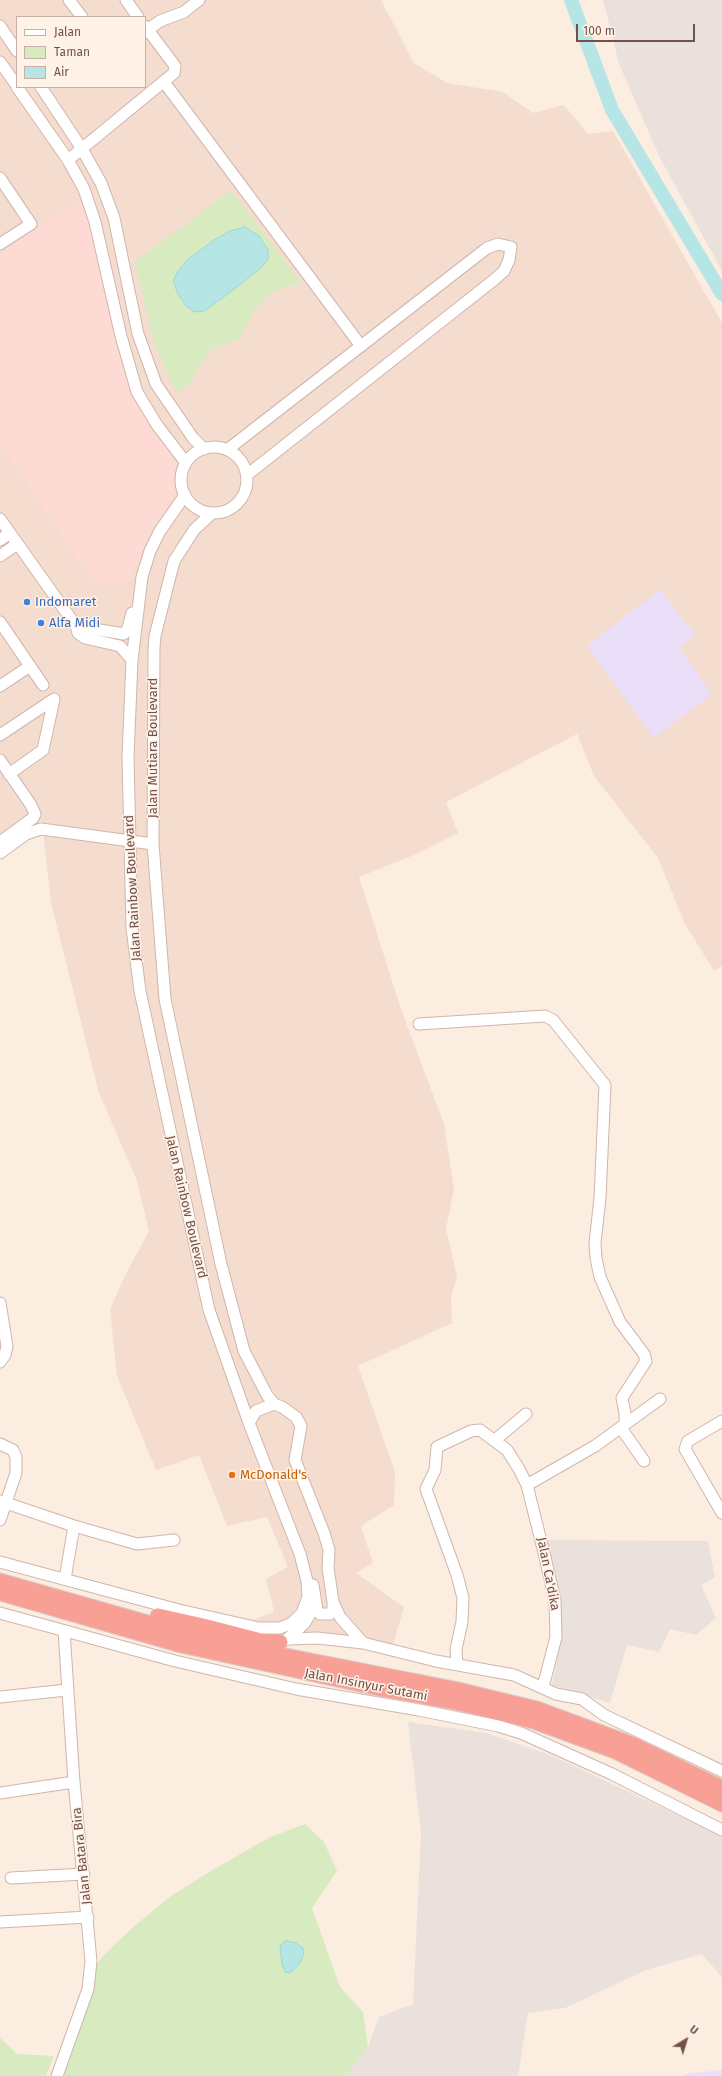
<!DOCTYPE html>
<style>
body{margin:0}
#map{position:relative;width:722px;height:2076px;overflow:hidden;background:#fcede1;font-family:"Fira Sans",sans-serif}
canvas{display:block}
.legend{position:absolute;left:16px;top:16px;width:130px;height:72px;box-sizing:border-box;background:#fff2e7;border:1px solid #c7b1a7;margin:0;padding:5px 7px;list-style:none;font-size:12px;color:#745048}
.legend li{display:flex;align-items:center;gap:8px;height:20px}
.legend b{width:20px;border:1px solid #c7b1a7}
.north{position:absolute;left:666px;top:2020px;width:40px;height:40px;-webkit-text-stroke:3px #fff2e7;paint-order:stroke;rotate:38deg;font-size:11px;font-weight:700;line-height:16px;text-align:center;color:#745048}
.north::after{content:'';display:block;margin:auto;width:14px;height:18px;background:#745048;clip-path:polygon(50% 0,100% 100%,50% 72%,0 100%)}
.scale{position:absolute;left:576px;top:24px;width:119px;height:18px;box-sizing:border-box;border:2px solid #745048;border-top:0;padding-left:5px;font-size:12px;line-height:14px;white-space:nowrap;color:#745048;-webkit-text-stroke:3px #fff2e7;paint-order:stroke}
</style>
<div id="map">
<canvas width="722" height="2076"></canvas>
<ul class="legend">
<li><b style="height:5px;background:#fff"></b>Jalan</li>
<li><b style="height:11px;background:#d8eabf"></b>Taman</li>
<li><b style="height:11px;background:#b5e6e5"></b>Air</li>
</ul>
<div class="north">U</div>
<div class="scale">100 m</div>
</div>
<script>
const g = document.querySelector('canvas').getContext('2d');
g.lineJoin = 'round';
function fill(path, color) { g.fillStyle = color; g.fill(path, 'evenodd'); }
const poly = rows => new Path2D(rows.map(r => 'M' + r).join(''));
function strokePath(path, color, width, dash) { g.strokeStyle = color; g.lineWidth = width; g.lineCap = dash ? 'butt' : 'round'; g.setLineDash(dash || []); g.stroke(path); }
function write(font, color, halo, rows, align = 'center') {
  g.font = font + ' "Fira Sans",sans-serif'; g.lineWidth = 3; g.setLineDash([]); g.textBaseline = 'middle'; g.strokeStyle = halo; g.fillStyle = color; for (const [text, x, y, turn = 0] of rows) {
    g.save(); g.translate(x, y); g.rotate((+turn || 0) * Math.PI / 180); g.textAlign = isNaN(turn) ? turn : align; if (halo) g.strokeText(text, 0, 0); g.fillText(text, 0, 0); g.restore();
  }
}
fill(poly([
 [0,0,381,0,414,63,447,83,503,92,533,113,564,105,588,134,613,131,722,323,722,966,714,971,685,924,658,858,594,776,577,734,446,802,458,833,419,853,359,877,401,1009,444,1124,454,1189,446,1229,457,1277,451,1297,452,1323,358,1366,395,1472,394,1505,361,1526,373,1563,356,1573,404,1607,392,1648,379,1643,269,1627,253,1620,274,1612,266,1579,288,1567,267,1517,227,1526,199,1455,156,1470,117,1376,110,1309,126,1274,149,1231,137,1181,99,1093,51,903,42,821,24,829,0,847],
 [17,17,145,17,145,87,17,87]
]), '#f4ddcf');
fill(poly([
 [82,198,125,374,151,424,169,448,175,463,177,477,172,498,154,525,128,583,93,582,0,444,0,253]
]), '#fddad4');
fill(poly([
 [603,0,722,0,722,271,660,158,619,64],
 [547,1540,708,1541,715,1577,701,1585,716,1618,696,1635,670,1629,659,1652,627,1645,610,1703,552,1685,559,1649,560,1603],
 [408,1722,486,1733,553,1756,722,1836,722,1977,702,1954,646,1970,565,2008,528,2013,518,2076,346,2076,368,2047,379,2017,413,2004,421,1834]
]), '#ebe1dc');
fill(poly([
 [660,589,695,635,679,647,712,694,654,738,587,646],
 [722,2070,722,2076,683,2076,686,2074]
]), '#eadef8');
fill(poly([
 [231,190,302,284,283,287,269,295,255,309,239,339,210,350,188,385,176,393,154,342,135,262],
 [305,1824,324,1842,337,1871,312,1908,340,1987,363,2012,368,2047,346,2076,55,2076,87,1976,106,1953,132,1928,171,1896,211,1871,268,1838],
 [0,2038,17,2054,54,2056,46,2076,0,2076]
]), '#d8eabf');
const water = poly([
 [245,227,259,236,268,250,268,259,262,267,225,296,204,311,194,312,186,306,178,294,173,281,178,271,187,260,214,240,230,231,245,227],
 [286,1941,296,1943,303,1948,304,1954,299,1964,290,1973,285,1972,282,1964,280,1946,286,1941]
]);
fill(water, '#b5e6e5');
strokePath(water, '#9bd8d7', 1);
strokePath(poly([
 [571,0,612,110,722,294]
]), '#b5e6e5', 14);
const minor = poly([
 [69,0,82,17],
 [126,0,138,17],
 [0,26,17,51],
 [145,32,160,21,184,12,199,0],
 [0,62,17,86],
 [164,82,361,346],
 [17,87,68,160,84,189,95,222,121,336,137,392,157,425,186,463],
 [41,87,82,149,101,183,114,218,138,334,156,384,193,438,204,449],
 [68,160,174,73,175,66,145,26],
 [0,178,31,224,0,244],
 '181 480a33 33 0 1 1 66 0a33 33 0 1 1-66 0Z',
 [227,450,487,248,498,244,511,247,509,260,504,271,495,279,247,475],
 [212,513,194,530,174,561,155,636,154,648,153,844,165,999,221,1264,244,1351,267,1395,274,1404],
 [0,519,76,626,78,633,85,638,120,646,132,660],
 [0,540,10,533],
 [0,556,17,544],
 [0,622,43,685],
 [76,626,124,634,128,628,132,613],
 [0,686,30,666],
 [0,735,54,699],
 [0,760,31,805,35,814,33,818,0,842],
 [9,774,43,750,54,699],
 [0,853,26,834,41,829,153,844],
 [419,1024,545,1016,553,1020,605,1085,600,1198,595,1243,596,1258,600,1277,620,1322,644,1354,646,1361,622,1398,625,1413,625,1424],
 [0,1303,7,1346,5,1355,0,1362],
 [274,1404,282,1407,296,1417,301,1426,295,1460,324,1533,329,1550,328,1568,333,1602,340,1617,363,1643],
 [722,1421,688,1441,685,1449,722,1513],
 [249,1423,256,1411,274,1404],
 [621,1428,644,1461],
 [495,1440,526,1414],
 [0,1444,13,1450,16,1457,16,1473,0,1520],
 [527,1485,595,1446,660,1399],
 [0,1501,74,1526,137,1544,174,1540],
 [0,1562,179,1610,259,1628,280,1628,292,1623,302,1613,308,1597,307,1581,300,1554,249,1423,209,1310,140,991,132,928,128,757,132,660,142,577,150,551,160,531,185,495],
 [65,1579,74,1526],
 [313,1585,317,1610,320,1614,330,1614,333,1611,333,1602],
 [0,1613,175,1661,296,1689,419,1710,498,1726,521,1733,612,1774,722,1830],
 [289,1639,317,1638,363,1643,436,1661,514,1675,556,1694,582,1699,604,1715,722,1771],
 [286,1640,304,1624,316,1604],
 [457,1664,456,1649,462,1622,463,1598,457,1575,426,1489,435,1470,437,1447,471,1431,480,1430,507,1450,519,1469,527,1485,545,1557,555,1601,556,1637,543,1687],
 [0,1697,67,1690],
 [0,1793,74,1782],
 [11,1878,84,1874],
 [0,1922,88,1917],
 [57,2076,88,1989,91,1961,74,1782,64,1631]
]);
const highway = poly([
 [0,1581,190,1635,250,1649,454,1689,537,1709,634,1745,722,1788],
 [0,1593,181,1645,378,1688,455,1702,533,1721,615,1751,722,1804],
 [158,1616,203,1626,261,1641,280,1642]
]);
strokePath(minor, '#d0b5ab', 13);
strokePath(highway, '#d8cecc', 17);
strokePath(minor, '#fff', 11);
strokePath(highway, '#f8a096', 15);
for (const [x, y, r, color] of [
 [27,602,4,"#3f7fe0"],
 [41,623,4,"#3f7fe0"],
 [232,1475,4,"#e8710a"]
]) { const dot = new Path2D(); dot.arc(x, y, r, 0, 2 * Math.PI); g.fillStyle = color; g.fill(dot); strokePath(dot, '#fff2e7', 1.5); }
write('13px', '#366cbe', '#fff2e7', [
 ["Indomaret",35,602],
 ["Alfa Midi",49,623]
], 'left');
write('13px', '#745048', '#fff2e7', [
 ["Jalan Mutiara Boulevard",153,748,-90],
 ["Jalan Rainbow Boulevard",133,888,-93],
 ["Jalan Rainbow Boulevard",186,1207,77],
 ["Jalan Ca'dika",548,1574,79],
 ["Jalan Insinyur Sutami",366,1685,11],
 ["Jalan Batara Bira",82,1856,-96]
]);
write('13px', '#c56008', '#fff2e7', [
 ["McDonald's",240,1475]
], 'left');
</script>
